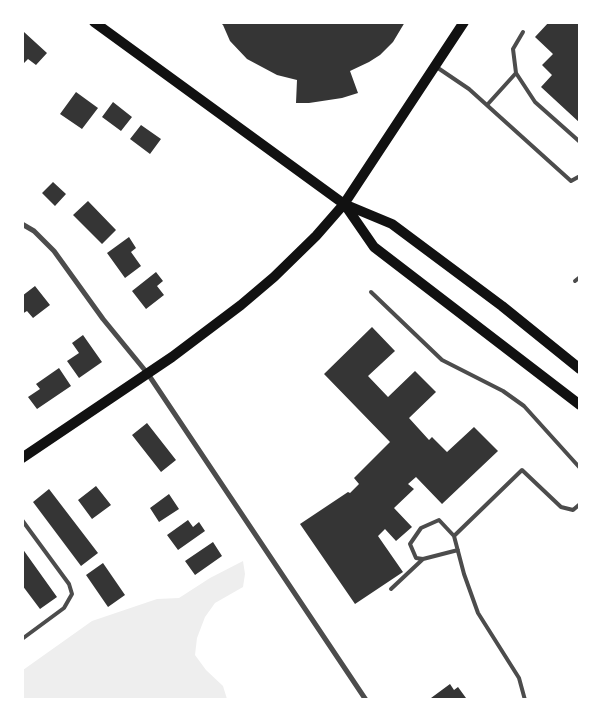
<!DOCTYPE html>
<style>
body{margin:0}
#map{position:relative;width:602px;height:722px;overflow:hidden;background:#fff;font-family:Quicksand,sans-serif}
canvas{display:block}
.frame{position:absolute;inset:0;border:24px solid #fff;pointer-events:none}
</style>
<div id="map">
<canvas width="602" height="722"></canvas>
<div class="frame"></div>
</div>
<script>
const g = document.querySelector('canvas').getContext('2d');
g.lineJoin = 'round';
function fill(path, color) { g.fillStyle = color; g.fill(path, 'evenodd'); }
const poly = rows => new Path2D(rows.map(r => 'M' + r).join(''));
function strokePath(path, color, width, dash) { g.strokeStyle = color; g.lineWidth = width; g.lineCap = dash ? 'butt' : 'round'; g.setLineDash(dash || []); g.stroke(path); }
fill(poly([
 [243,561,245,574,243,587,215,603,205,617,197,638,195,655,206,670,223,686,227,699,23,699,23,670,92,621,157,599,179,598,210,578]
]), '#eee');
fill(poly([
 [220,22,405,22,393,42,380,55,369,62,350,71,358,93,342,98,309,103,296,103,297,80,277,75,247,59,230,41,223,25],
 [549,22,580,22,580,123,541,87,552,75,542,65,553,54,535,37],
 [24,32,47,53,36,65,28,59,22,65,22,34],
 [76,92,98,108,82,129,60,114],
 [113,102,132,117,121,131,102,117],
 [141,125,161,139,150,154,130,139],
 [53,182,66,194,55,206,42,193],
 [88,201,116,230,102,244,73,215],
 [129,237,136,248,131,252,141,266,125,278,107,253],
 [156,272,163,281,157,286,164,295,146,309,132,291],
 [35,286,50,305,33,318,27,311,22,314,22,296],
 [372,327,395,351,368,376,388,397,415,371,436,392,409,418,429,440,432,437,447,452,474,427,498,451,442,504,416,477,408,484,414,489,394,508,412,527,396,541,385,529,378,536,403,572,355,604,300,524,348,492,350,493,359,484,354,478,390,442,324,374],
 [83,335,102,362,79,378,67,361,79,353,72,343],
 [59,368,71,386,37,409,28,397,40,389,36,384],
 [147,423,176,460,161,472,132,435],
 [96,486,111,505,92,519,78,500],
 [49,489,98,553,81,566,33,502],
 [169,494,179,509,159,522,150,508],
 [188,520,193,527,199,522,205,531,178,550,167,535],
 [213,542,222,556,195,575,185,561],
 [22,548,57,597,40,609,22,585],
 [103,563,125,595,108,607,86,575],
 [450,684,454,690,458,687,466,698,433,700,431,698]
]), '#353535');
strokePath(poly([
 [435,66,469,89,571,181,580,176],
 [516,73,535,102,580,142],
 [487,105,516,73,513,49,523,32],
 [575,281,580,277],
 [371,292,442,360,503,391,524,406,580,468],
 [22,520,69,584,72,594,64,608,22,639],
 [423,559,416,558,410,544,421,528,439,520,454,536],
 [391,589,423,559,458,550],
 [525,700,519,678,478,613,464,574,454,536,522,470,561,507,573,510,580,504]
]), '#4c4c4c', 4);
strokePath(poly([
 [22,224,34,231,54,251,103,319,148,374,366,700]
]), '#4c4c4c', 5);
strokePath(poly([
 [94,22,344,204,392,224,502,306,580,369],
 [345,205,374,247,580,405],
 [22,458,172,357,241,305,274,277,316,236,344,204,464,22]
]), '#111', 10);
</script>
